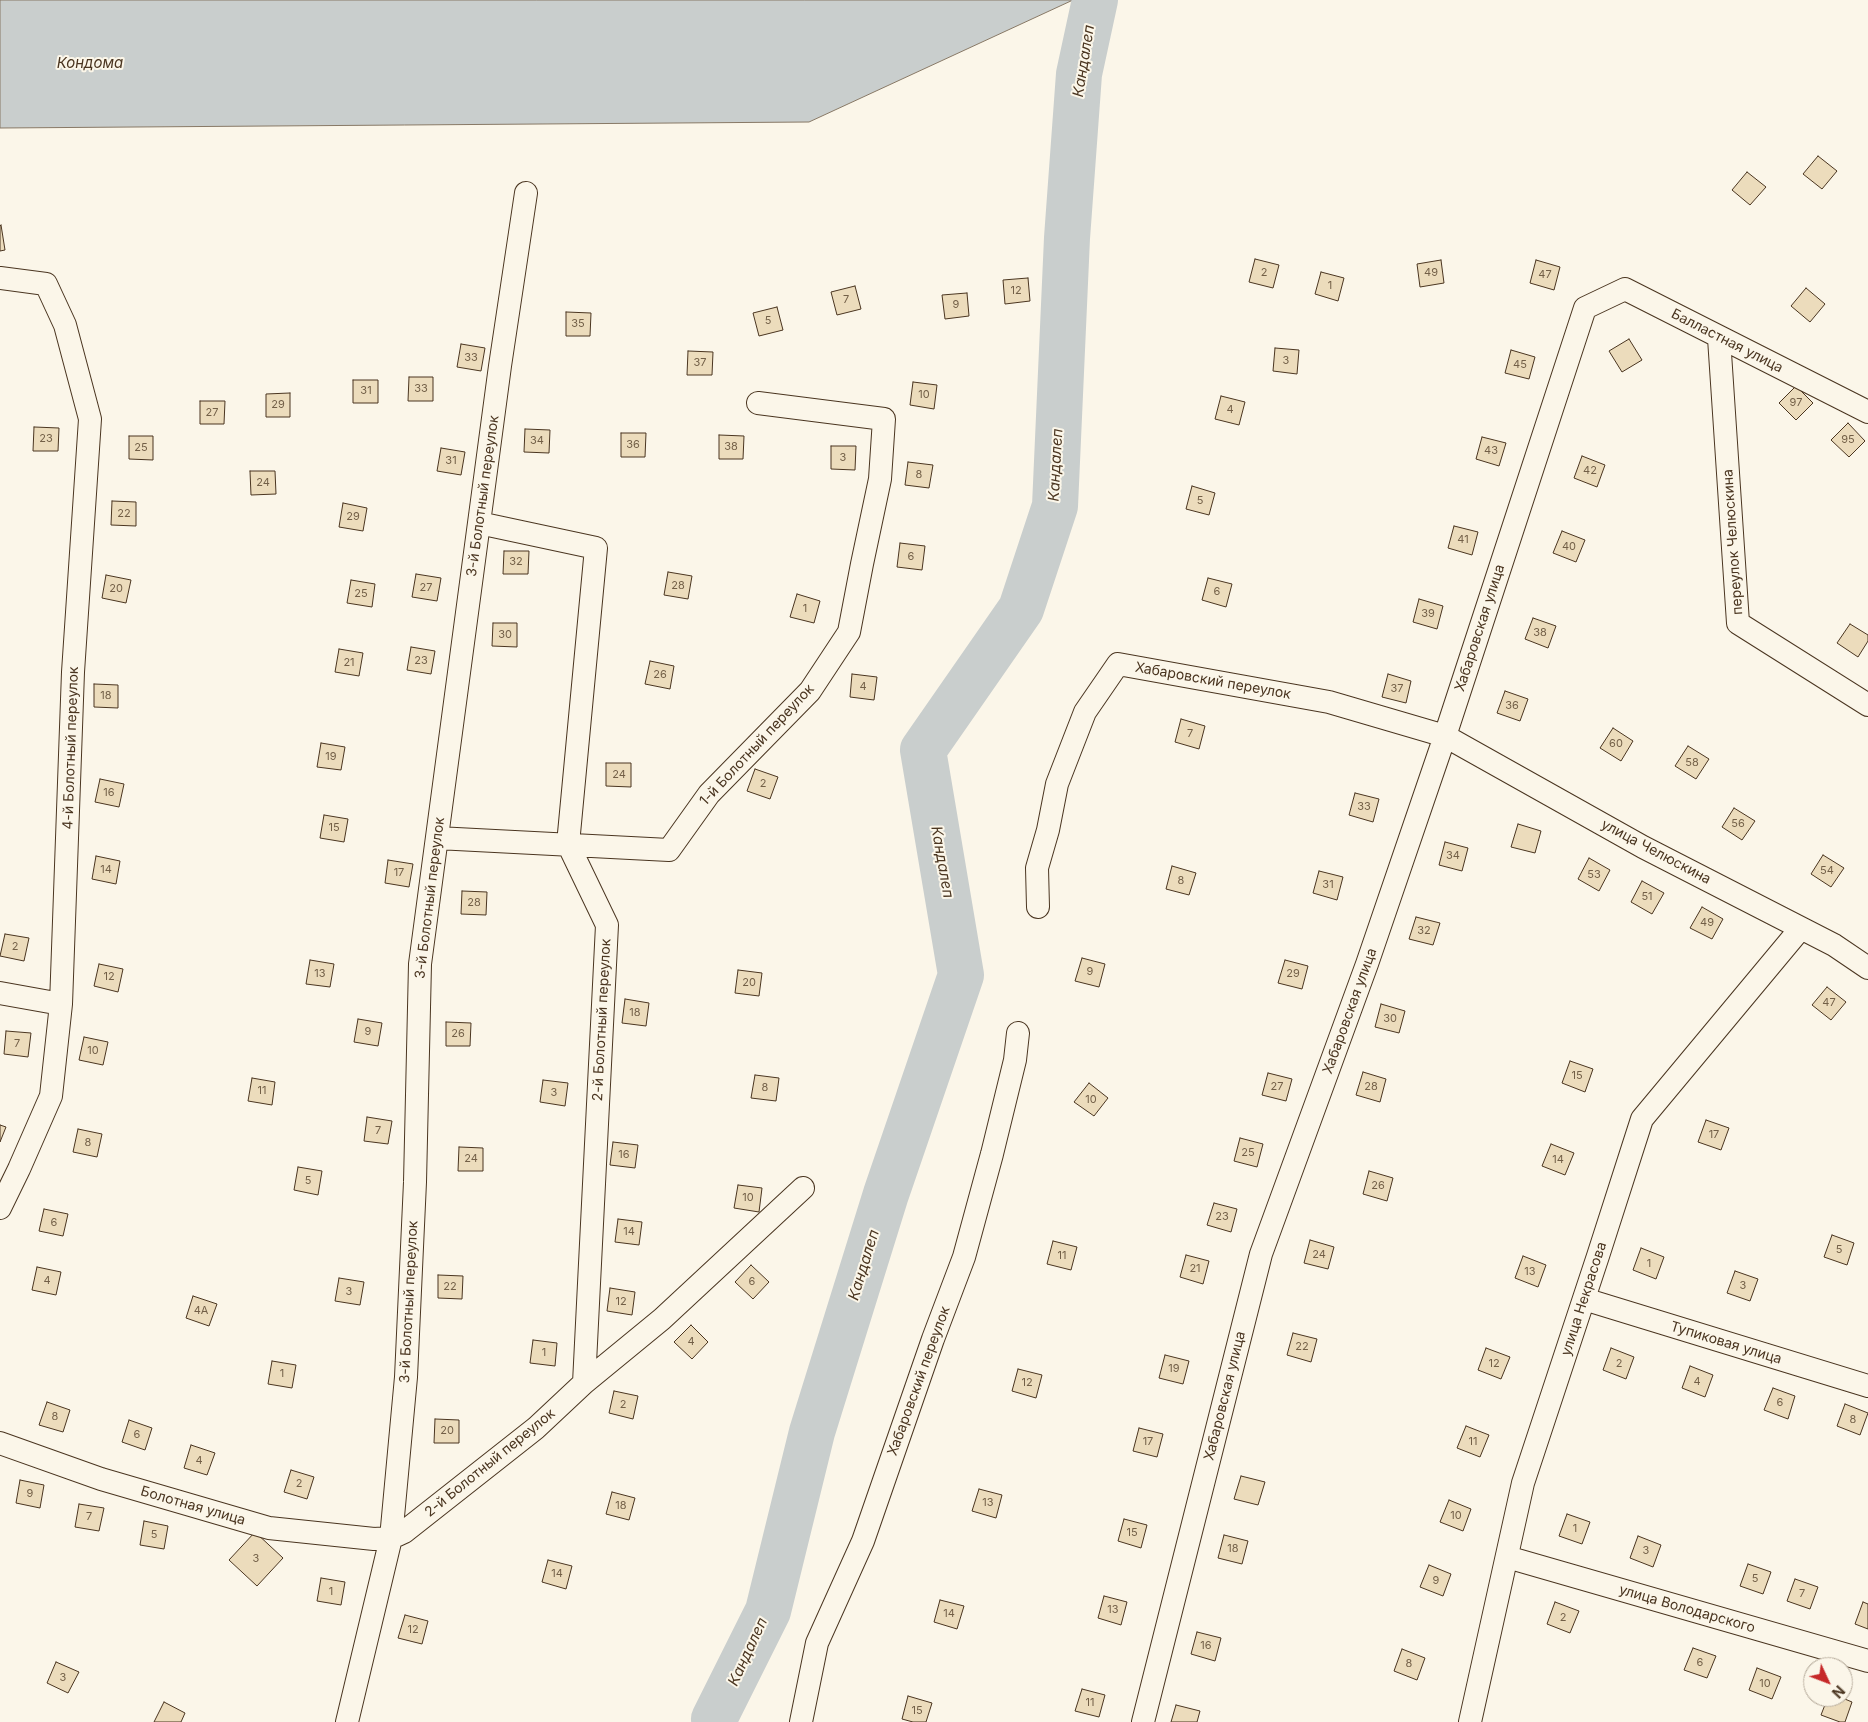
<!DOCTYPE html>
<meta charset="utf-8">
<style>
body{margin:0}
#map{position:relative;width:1868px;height:1722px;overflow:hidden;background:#fbf6e9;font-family:Inter,sans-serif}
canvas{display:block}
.north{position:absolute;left:1803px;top:1657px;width:50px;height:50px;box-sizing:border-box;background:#fbf6e9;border:1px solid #b4a999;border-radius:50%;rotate:133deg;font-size:14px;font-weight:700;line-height:20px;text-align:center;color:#4a3520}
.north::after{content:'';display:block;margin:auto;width:18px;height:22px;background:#c62828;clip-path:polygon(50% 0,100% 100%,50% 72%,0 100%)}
</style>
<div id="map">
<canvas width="1868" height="1722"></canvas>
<div class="north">N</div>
</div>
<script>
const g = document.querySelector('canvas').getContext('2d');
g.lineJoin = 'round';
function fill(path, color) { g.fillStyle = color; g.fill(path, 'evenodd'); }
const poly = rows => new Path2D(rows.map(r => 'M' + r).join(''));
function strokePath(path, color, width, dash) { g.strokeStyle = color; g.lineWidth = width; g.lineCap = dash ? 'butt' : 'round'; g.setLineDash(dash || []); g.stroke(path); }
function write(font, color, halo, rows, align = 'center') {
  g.font = font + ' Inter,sans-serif'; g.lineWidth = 4; g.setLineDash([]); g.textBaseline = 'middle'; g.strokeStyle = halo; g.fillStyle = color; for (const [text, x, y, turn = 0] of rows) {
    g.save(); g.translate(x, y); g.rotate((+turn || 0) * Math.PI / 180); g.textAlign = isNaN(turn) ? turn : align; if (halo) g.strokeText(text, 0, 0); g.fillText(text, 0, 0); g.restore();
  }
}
const water = poly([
 [0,0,1073,0,809,122,0,128,0,0]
]);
fill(water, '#c9cecd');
strokePath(water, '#887966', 1);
strokePath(poly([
 [715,1722,714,1719,768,1611,812,1432,886,1194,961,975,923,750,1021,609,1055,506,1067,238,1079,74,1095,0]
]), '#c9cecd', 46);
const building = poly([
 [1818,156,1837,171,1822,189,1803,174,1818,156],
 [1747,172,1766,187,1750,205,1732,190,1747,172],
 [1,225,5,250,0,251,0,226,1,225],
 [1255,259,1279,265,1273,288,1249,282,1255,259],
 [1441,260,1444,283,1420,287,1417,264,1441,260],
 [1536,260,1560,267,1554,290,1530,283,1536,260],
 [1321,272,1344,278,1338,301,1315,294,1321,272],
 [1028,278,1030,301,1005,304,1003,280,1028,278],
 [855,286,861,309,837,315,831,292,855,286],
 [1806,288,1825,304,1810,322,1791,306,1806,288],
 [967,293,969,316,945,319,942,295,967,293],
 [777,307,783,330,759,336,753,313,777,307],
 [566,312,591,313,590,336,566,336,566,312],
 [1629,339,1642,360,1622,372,1609,351,1629,339],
 [461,344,485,348,481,371,457,367,461,344],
 [1275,348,1299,350,1297,374,1273,371,1275,348],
 [1511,350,1535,357,1529,379,1505,373,1511,350],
 [688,351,713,352,712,375,687,375,688,351],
 [409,377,433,377,433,401,408,401,409,377],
 [353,380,378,380,378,403,353,403,353,380],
 [913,382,937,385,934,409,910,405,913,382],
 [1796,386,1813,403,1796,420,1779,403,1796,386],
 [290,393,290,417,266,417,266,394,290,393],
 [1221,396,1245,402,1239,425,1215,419,1221,396],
 [200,401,225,401,224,424,200,424,200,401],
 [1848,423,1865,441,1849,457,1831,440,1848,423],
 [34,427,59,428,58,451,33,451,34,427],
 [525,429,550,430,549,453,524,452,525,429],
 [621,433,646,433,645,457,621,457,621,433],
 [719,435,744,436,743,459,719,459,719,435],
 [129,436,153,436,153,460,129,459,129,436],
 [1482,437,1506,443,1499,466,1476,459,1482,437],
 [831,446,856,446,855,470,831,469,831,446],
 [441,448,465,452,461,475,437,471,441,448],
 [1582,456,1605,465,1597,487,1574,478,1582,456],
 [908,462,933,465,929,488,905,485,908,462],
 [250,471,275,471,276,494,251,495,250,471],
 [1192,486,1215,493,1209,515,1186,509,1192,486],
 [112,501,136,502,136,526,111,525,112,501],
 [343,503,367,508,363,531,339,527,343,503],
 [1454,526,1478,532,1472,555,1448,548,1454,526],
 [1562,531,1585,540,1576,562,1553,553,1562,531],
 [900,543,925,546,922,570,897,567,900,543],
 [504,551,529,551,528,574,503,574,504,551],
 [668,572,692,576,688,599,664,595,668,572],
 [416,574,441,578,437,601,412,597,416,574],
 [106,575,131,580,126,603,102,598,106,575],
 [1208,578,1232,584,1226,607,1202,600,1208,578],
 [351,580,375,584,372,607,347,603,351,580],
 [797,594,820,601,814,623,790,617,797,594],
 [1419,599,1443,606,1437,629,1413,622,1419,599],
 [1533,618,1556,626,1548,648,1525,639,1533,618],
 [493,623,517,623,517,647,492,646,493,623],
 [1850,624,1868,635,1868,641,1858,657,1837,643,1850,624],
 [411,647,435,651,431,674,407,670,411,647],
 [339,649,363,653,359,676,335,672,339,649],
 [650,661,674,666,670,689,645,684,650,661],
 [852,674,877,677,874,700,850,697,852,674],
 [1388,674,1411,681,1406,703,1382,697,1388,674],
 [94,684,118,685,118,708,94,707,94,684],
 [1505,691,1528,699,1520,721,1497,713,1505,691],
 [1181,719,1205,726,1199,749,1175,742,1181,719],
 [1613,728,1633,741,1621,761,1600,748,1613,728],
 [321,743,345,747,341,770,317,767,321,743],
 [1688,746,1709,759,1696,779,1675,766,1688,746],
 [606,763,631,763,631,787,606,786,606,763],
 [755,769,778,777,770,799,747,791,755,769],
 [100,779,124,784,119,807,95,802,100,779],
 [1355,793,1379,799,1373,822,1349,815,1355,793],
 [1734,808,1755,821,1742,840,1722,827,1734,808],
 [324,815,348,819,344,842,320,838,324,815],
 [1518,824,1541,831,1535,853,1511,847,1518,824],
 [1445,842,1468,848,1462,871,1439,865,1445,842],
 [1823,855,1844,868,1831,887,1811,874,1823,855],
 [96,856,120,861,116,884,92,879,96,856],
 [1589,858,1610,870,1599,891,1578,879,1589,858],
 [388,860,413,864,409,887,385,883,388,860],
 [1172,866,1196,873,1189,895,1166,889,1172,866],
 [1319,871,1343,877,1337,900,1313,893,1319,871],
 [1642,881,1664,893,1652,914,1631,902,1642,881],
 [462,891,487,892,486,915,461,914,462,891],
 [1702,907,1723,919,1712,939,1690,928,1702,907],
 [1416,917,1440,923,1433,945,1409,939,1416,917],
 [5,934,29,938,24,961,0,956,5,934],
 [1082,958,1105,964,1099,987,1075,981,1082,958],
 [310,960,334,964,330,987,306,984,310,960],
 [1285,960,1308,966,1302,989,1278,983,1285,960],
 [99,964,123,969,118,992,94,986,99,964],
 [738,970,762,973,759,996,735,993,738,970],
 [1827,987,1846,1002,1831,1020,1812,1005,1827,987],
 [625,999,649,1003,646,1026,622,1023,625,999],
 [1381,1004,1405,1011,1399,1033,1375,1027,1381,1004],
 [358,1019,382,1023,378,1046,354,1042,358,1019],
 [446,1022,471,1023,470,1046,446,1046,446,1022],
 [6,1031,31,1033,28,1057,4,1054,6,1031],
 [84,1037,108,1042,103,1065,79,1060,84,1037],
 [1570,1061,1593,1069,1585,1092,1562,1083,1570,1061],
 [1363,1072,1386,1079,1380,1102,1356,1095,1363,1072],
 [1268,1073,1292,1079,1286,1101,1262,1095,1268,1073],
 [755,1075,779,1078,776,1101,751,1098,755,1075],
 [252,1078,275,1082,272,1105,248,1101,252,1078],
 [543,1080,568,1083,565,1106,540,1102,543,1080],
 [1089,1083,1108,1098,1094,1116,1074,1102,1089,1083],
 [367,1117,392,1121,388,1144,364,1141,367,1117],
 [1706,1120,1729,1128,1721,1150,1698,1142,1706,1120],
 [0,1125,6,1127,0,1142,0,1125],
 [78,1129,102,1134,97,1157,73,1152,78,1129],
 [1240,1138,1263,1144,1257,1167,1234,1161,1240,1138],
 [613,1142,638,1145,635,1168,610,1165,613,1142],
 [1551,1144,1574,1153,1565,1175,1542,1166,1551,1144],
 [459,1147,483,1148,483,1171,458,1171,459,1147],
 [298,1167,322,1171,318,1195,294,1190,298,1167],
 [1369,1171,1393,1178,1387,1201,1363,1194,1369,1171],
 [738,1185,762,1188,759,1212,734,1208,738,1185],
 [1214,1203,1237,1209,1231,1232,1207,1225,1214,1203],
 [44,1209,68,1214,63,1236,39,1231,44,1209],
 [618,1219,642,1222,639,1245,615,1242,618,1219],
 [1832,1235,1854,1243,1847,1265,1824,1257,1832,1235],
 [1310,1240,1334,1247,1328,1269,1304,1263,1310,1240],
 [1053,1241,1077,1247,1071,1270,1047,1264,1053,1241],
 [1641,1248,1664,1257,1656,1279,1633,1270,1641,1248],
 [1186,1255,1209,1261,1203,1284,1180,1277,1186,1255],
 [1523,1256,1546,1265,1538,1287,1515,1278,1523,1256],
 [751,1265,769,1282,753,1299,735,1282,751,1265],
 [37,1267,61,1272,56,1295,32,1290,37,1267],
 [1735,1271,1758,1279,1750,1301,1727,1293,1735,1271],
 [438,1275,463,1276,462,1299,438,1298,438,1275],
 [339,1278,364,1282,360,1305,335,1301,339,1278],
 [610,1288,635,1292,632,1315,607,1311,610,1288],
 [193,1296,217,1304,209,1326,186,1318,193,1296],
 [691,1325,708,1342,692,1359,674,1342,691,1325],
 [1293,1333,1317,1339,1311,1362,1287,1355,1293,1333],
 [533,1340,557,1343,555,1366,530,1363,533,1340],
 [1486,1348,1510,1357,1501,1379,1478,1370,1486,1348],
 [1611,1348,1634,1357,1626,1379,1603,1370,1611,1348],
 [1165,1355,1189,1361,1183,1384,1159,1378,1165,1355],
 [272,1361,296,1365,292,1388,268,1384,272,1361],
 [1690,1366,1713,1375,1705,1397,1682,1388,1690,1366],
 [1018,1369,1042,1375,1036,1398,1012,1391,1018,1369],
 [1773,1388,1795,1396,1788,1419,1764,1410,1773,1388],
 [614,1391,638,1396,633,1419,609,1413,614,1391],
 [47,1402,70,1410,63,1432,39,1425,47,1402],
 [1845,1404,1868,1413,1860,1435,1837,1426,1845,1404],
 [435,1419,459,1420,459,1443,434,1443,435,1419],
 [129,1420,152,1428,145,1450,122,1442,129,1420],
 [1466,1426,1489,1435,1480,1457,1457,1448,1466,1426],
 [1139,1428,1163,1434,1157,1457,1133,1451,1139,1428],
 [191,1445,215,1453,207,1475,184,1468,191,1445],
 [291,1470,314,1477,307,1499,284,1492,291,1470],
 [1241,1476,1265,1482,1258,1505,1234,1499,1241,1476],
 [20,1480,44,1485,40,1508,16,1503,20,1480],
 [979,1489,1002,1495,996,1518,972,1511,979,1489],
 [612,1492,635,1498,629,1520,606,1514,612,1492],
 [1449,1500,1471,1509,1463,1531,1440,1522,1449,1500],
 [79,1504,104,1508,99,1531,75,1527,79,1504],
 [1567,1514,1590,1522,1582,1544,1559,1536,1567,1514],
 [1124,1519,1147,1525,1141,1548,1118,1541,1124,1519],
 [144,1521,168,1526,164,1549,140,1545,144,1521],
 [255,1532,283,1558,257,1586,229,1560,255,1532],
 [1224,1535,1248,1541,1242,1564,1218,1558,1224,1535],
 [1638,1536,1661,1545,1653,1567,1630,1558,1638,1536],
 [548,1560,572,1566,566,1589,542,1582,548,1560],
 [1748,1564,1771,1572,1763,1594,1740,1586,1748,1564],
 [1429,1565,1451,1574,1443,1596,1420,1587,1429,1565],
 [321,1578,345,1582,341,1605,317,1601,321,1578],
 [1795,1579,1818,1587,1810,1609,1787,1601,1795,1579],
 [1104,1596,1127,1602,1121,1625,1098,1618,1104,1596],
 [940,1600,964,1606,957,1629,934,1622,940,1600],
 [1555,1602,1579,1611,1570,1633,1547,1624,1555,1602],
 [1863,1602,1868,1604,1868,1629,1855,1624,1863,1602],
 [405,1615,428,1621,422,1644,398,1638,405,1615],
 [1197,1632,1221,1638,1215,1661,1191,1654,1197,1632],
 [1693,1648,1716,1656,1707,1678,1684,1670,1693,1648],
 [1402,1649,1425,1658,1417,1680,1394,1671,1402,1649],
 [56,1662,79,1672,68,1693,47,1683,56,1662],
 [1757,1668,1781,1677,1772,1699,1749,1690,1757,1668],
 [1082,1689,1105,1695,1099,1717,1075,1711,1082,1689],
 [908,1696,932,1703,926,1722,913,1722,902,1719,908,1696],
 [1828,1697,1840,1697,1852,1702,1845,1722,1840,1722,1821,1715,1828,1697],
 [164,1702,185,1713,181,1722,154,1722,164,1702],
 [1176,1705,1200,1711,1197,1722,1171,1722,1176,1705]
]);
fill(building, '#ecdcbc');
strokePath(building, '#4a3520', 1);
const minor = poly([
 [0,278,46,284,65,325,90,419,73,672,61,1004,51,1096,19,1169,0,1208],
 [1719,338,1738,623,1868,705],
 [479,523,596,548,568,844,607,925,584,1383],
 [437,838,669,850,709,794,810,691,849,632,862,564,880,479,884,419,758,403],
 [1038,907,1037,868,1048,830,1057,784,1085,712,1118,664,1329,702,1445,736,1643,847,1834,945,1868,968],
 [0,993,61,1004],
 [1584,1299,1868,1386],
 [0,1443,101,1479,269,1528,374,1539,391,1538,404,1532,536,1428,584,1383,662,1319,803,1188],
 [1507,1557,1868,1661],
 [347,1722,391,1538,406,1377,415,1182,420,964,500,366,526,193],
 [801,1722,817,1643,863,1541,933,1339,964,1257,992,1154,1015,1060,1018,1033],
 [1143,1722,1261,1254,1367,964,1445,736,1585,308,1625,289,1868,412],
 [1470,1722,1523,1483,1598,1256,1642,1119,1801,928]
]);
strokePath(minor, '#4a3520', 24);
strokePath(minor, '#fbf6e9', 22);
write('11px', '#725f47', null, [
 ["2",1264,273],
 ["49",1431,273],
 ["47",1545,275],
 ["1",1330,286],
 ["12",1016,291],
 ["7",846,300],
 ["9",956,305],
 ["5",768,321],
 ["35",578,324],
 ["33",471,358],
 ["3",1286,361],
 ["37",700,363],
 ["45",1520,365],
 ["33",421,389],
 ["31",366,391],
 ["10",924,395],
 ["97",1796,403],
 ["29",278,405],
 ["4",1230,410],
 ["27",212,413],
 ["23",46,439],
 ["95",1848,440],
 ["34",537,441],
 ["36",633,445],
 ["38",731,447],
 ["25",141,448],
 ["43",1491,451],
 ["3",843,458],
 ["31",451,461],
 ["42",1590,471],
 ["8",919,475],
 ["24",263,483],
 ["5",1200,501],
 ["22",124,514],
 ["29",353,517],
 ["41",1463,540],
 ["40",1569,547],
 ["6",911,557],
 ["32",516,562],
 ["28",678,586],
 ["27",426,588],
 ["20",116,589],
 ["6",1217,592],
 ["25",361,594],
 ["1",805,609],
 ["39",1428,614],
 ["38",1540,633],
 ["30",505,635],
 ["23",421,661],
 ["21",349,663],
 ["26",660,675],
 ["4",863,687],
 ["37",1397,689],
 ["18",106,696],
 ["36",1512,706],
 ["7",1190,734],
 ["60",1616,744],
 ["19",331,757],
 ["58",1692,763],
 ["24",619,775],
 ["2",763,784],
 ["16",109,793],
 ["33",1364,807],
 ["56",1738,824],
 ["15",334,828],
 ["34",1453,856],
 ["14",106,870],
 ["54",1827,871],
 ["17",399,873],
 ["53",1594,875],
 ["8",1181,881],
 ["31",1328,885],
 ["51",1647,897],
 ["28",474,903],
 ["49",1707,923],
 ["32",1424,931],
 ["2",15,947],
 ["9",1090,972],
 ["13",320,974],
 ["29",1293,974],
 ["12",109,977],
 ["20",749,983],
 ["47",1829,1003],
 ["18",635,1013],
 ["30",1390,1019],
 ["9",368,1032],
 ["26",458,1034],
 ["7",17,1044],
 ["10",93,1051],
 ["15",1577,1076],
 ["27",1277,1087],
 ["28",1371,1087],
 ["8",765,1088],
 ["11",262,1091],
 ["3",554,1093],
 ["10",1091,1100],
 ["7",378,1131],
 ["17",1714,1135],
 ["8",88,1143],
 ["25",1248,1153],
 ["16",624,1155],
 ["24",471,1159],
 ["14",1558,1160],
 ["5",308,1181],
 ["26",1378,1186],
 ["10",748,1198],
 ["23",1222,1217],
 ["6",54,1223],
 ["14",629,1232],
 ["5",1839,1250],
 ["24",1319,1255],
 ["11",1062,1256],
 ["1",1649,1264],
 ["21",1195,1269],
 ["13",1530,1272],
 ["4",47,1281],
 ["6",752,1282],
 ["3",1743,1286],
 ["22",450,1287],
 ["3",349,1292],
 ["12",621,1302],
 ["4А",201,1311],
 ["4",691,1342],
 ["22",1302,1347],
 ["1",544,1353],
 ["12",1494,1364],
 ["2",1619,1364],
 ["19",1174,1369],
 ["1",282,1374],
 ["4",1697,1382],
 ["12",1027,1383],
 ["6",1780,1403],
 ["2",623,1405],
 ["8",55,1417],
 ["8",1853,1420],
 ["20",447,1431],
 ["6",137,1435],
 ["17",1148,1442],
 ["11",1473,1442],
 ["4",199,1461],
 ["2",299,1484],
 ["9",30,1494],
 ["13",988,1503],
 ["18",621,1506],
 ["10",1456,1516],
 ["7",89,1517],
 ["1",1575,1529],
 ["15",1132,1533],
 ["5",154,1535],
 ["18",1233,1549],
 ["3",1646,1551],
 ["3",256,1559],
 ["14",557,1574],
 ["5",1755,1579],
 ["9",1436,1581],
 ["1",331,1592],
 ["7",1802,1594],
 ["13",1113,1610],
 ["14",949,1614],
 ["2",1563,1618],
 ["12",413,1630],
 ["16",1206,1646],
 ["6",1700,1663],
 ["8",1409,1664],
 ["3",63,1678],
 ["10",1765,1684],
 ["11",1090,1703],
 ["15",917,1711]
]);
write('14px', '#4a3520', '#fbf6e9', [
 ["Балластная улица",1727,341,27],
 ["3-й Болотный переулок",483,496,-82],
 ["переулок Челюскина",1733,542,-94],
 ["Хабаровская улица",1480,628,-72],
 ["Хабаровский переулок",1213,681,10],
 ["1-й Болотный переулок",757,745,-47],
 ["4-й Болотный переулок",71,748,-88],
 ["улица Челюскина",1656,852,28],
 ["3-й Болотный переулок",430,898,-83],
 ["Хабаровская улица",1350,1011,-70],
 ["2-й Болотный переулок",602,1020,-87],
 ["улица Некрасова",1584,1299,-72],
 ["3-й Болотный переулок",409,1302,-87],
 ["Тупиковая улица",1726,1343,17],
 ["Хабаровский переулок",919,1381,-70],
 ["Хабаровская улица",1225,1396,-76],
 ["2-й Болотный переулок",490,1463,-39],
 ["Болотная улица",193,1506,16],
 ["улица Володарского",1687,1609,16]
]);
write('italic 15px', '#4a3520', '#fbf6e9', [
 ["Кандалеп",1084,61,-81],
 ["Кондома",90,63],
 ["Кандалеп",1056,465,-87],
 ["Кандалеп",942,862,80],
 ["Кандалеп",864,1265,-73],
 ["Кандалеп",748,1652,-65]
]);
</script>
